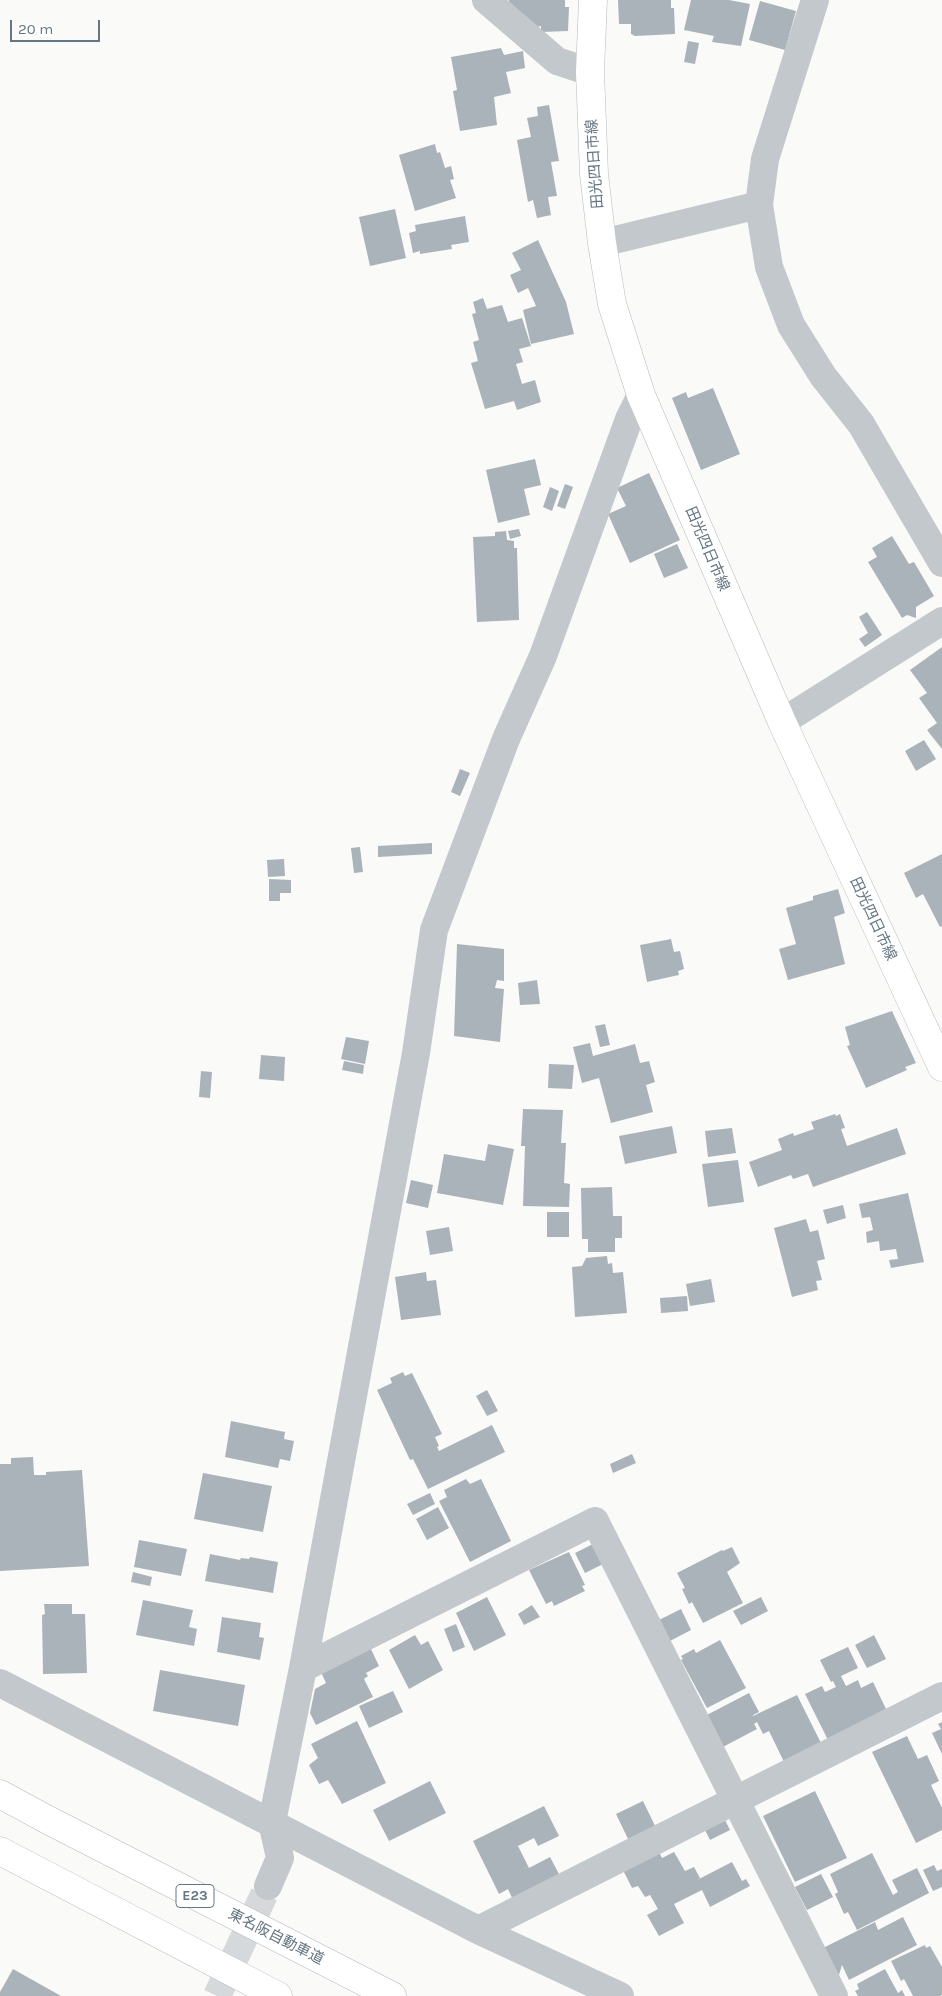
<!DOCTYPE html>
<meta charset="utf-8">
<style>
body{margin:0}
#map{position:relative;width:942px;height:1996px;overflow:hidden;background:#fafaf8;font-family:Karla,sans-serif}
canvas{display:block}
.scale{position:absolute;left:10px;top:20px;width:90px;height:22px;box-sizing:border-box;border:2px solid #657683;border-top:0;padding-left:6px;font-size:15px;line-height:18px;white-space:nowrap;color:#657683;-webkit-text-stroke:4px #fff;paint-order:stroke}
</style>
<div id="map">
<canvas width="942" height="1996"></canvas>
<div class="scale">20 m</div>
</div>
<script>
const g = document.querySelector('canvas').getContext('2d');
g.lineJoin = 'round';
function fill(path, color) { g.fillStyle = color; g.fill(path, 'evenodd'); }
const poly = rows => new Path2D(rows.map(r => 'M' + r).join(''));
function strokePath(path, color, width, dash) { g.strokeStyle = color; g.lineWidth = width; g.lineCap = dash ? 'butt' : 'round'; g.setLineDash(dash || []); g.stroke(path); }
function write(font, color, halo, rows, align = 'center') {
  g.font = font + ' Karla,"Noto Sans JP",sans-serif'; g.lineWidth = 5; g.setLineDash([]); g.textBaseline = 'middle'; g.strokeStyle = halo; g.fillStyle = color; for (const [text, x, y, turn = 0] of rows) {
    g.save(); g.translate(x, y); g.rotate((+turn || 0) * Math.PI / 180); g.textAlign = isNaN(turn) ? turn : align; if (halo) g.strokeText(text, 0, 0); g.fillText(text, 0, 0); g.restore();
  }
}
fill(poly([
 [509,0,565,0,565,7,569,7,568,31,541,32,541,26,537,27,509,5],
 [618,0,671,0,671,8,674,8,675,34,635,36,631,34,631,24,619,24],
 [691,0,729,0,750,4,741,46,712,42,714,36,684,30],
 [760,1,796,11,785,50,749,40],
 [688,41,699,43,695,64,684,62],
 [501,48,504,55,523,51,525,68,506,72,511,93,494,97,497,125,460,131,453,91,457,90,451,57],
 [549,105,559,161,551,162,557,196,548,197,551,215,537,218,533,200,528,202,517,140,531,137,527,118,538,116,537,107],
 [435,144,437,153,440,152,445,168,451,166,454,179,450,180,456,198,415,211,399,155],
 [395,209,406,258,370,266,359,217],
 [465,216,469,242,451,245,452,249,420,254,420,251,413,253,409,233,416,231,415,225],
 [538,240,566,302,574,334,531,344,523,310,536,306,528,288,518,293,510,275,521,270,512,253],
 [483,298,487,309,502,305,508,322,522,318,531,346,519,349,523,362,516,364,522,384,535,380,541,402,517,410,514,401,485,409,471,363,478,361,473,342,479,340,472,314,476,313,473,302],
 [713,388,740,454,701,470,672,398,686,392,688,398],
 [535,459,541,485,524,489,530,515,498,523,486,470],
 [649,473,680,540,630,563,608,514,626,506,617,488],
 [565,484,573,487,565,509,557,506],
 [550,487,559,491,552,511,543,507],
 [519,529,521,536,510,539,508,531],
 [506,531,507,540,514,541,514,548,517,548,519,620,477,622,473,537,495,536,495,532],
 [892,536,909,564,914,562,934,596,916,607,916,618,907,615,902,618,868,562,877,557,872,548],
 [677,544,688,568,664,578,654,554],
 [867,612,882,635,865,647,859,639,868,633,859,617],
 [942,647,942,749,927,730,937,723,919,698,927,693,910,670],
 [924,740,936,759,916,771,905,751],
 [460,769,470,773,460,796,451,792],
 [432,843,432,854,378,857,378,846],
 [360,847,363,872,354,873,351,848],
 [942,854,942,926,940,927,923,894,916,898,904,873],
 [284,859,285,876,268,877,267,860],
 [269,879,291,880,291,893,280,893,280,901,269,901],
 [838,889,845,913,834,917,845,964,788,980,779,949,796,944,786,908,813,900,813,896],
 [671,939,674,952,680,951,684,969,678,971,679,975,647,982,640,945],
 [457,944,504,949,504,981,497,980,495,988,504,989,500,1042,454,1036],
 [537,980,540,1004,520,1005,518,983],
 [892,1011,916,1063,905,1067,907,1070,866,1088,847,1046,850,1045,845,1027],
 [605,1024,610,1045,600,1047,595,1026],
 [346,1037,369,1041,365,1064,341,1059],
 [590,1043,593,1056,635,1044,640,1063,649,1061,655,1082,646,1085,653,1112,611,1123,599,1078,582,1083,573,1047],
 [261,1055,285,1057,284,1081,259,1079],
 [344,1061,364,1065,363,1074,342,1070],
 [549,1064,574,1065,572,1089,548,1088],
 [201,1071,212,1072,210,1098,199,1097],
 [523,1109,563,1110,561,1143,566,1143,564,1183,570,1184,569,1207,523,1206,525,1146,521,1146],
 [835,1114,836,1116,840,1114,845,1128,841,1129,847,1146,897,1128,906,1154,813,1187,808,1174,793,1179,791,1175,758,1187,749,1162,782,1150,778,1139,793,1133,794,1136,814,1129,811,1122],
 [672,1126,677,1153,625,1164,619,1136],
 [732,1128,736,1153,708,1157,705,1131],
 [488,1144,514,1149,503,1205,437,1193,444,1154,485,1161],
 [738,1160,744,1202,708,1207,702,1164],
 [411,1180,433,1185,428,1208,406,1203],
 [612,1187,613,1216,622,1216,622,1238,615,1238,615,1252,588,1252,588,1239,582,1239,581,1188],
 [908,1193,924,1262,891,1268,889,1260,898,1259,896,1249,880,1251,879,1241,867,1243,866,1232,873,1230,870,1217,862,1218,859,1204],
 [843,1205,846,1218,827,1224,823,1210],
 [547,1212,569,1212,569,1237,547,1237],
 [806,1219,810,1232,818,1230,825,1259,817,1261,822,1280,816,1281,818,1290,792,1297,774,1228],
 [449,1227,453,1251,430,1255,426,1231],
 [607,1256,608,1264,612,1263,613,1273,623,1272,627,1313,575,1317,572,1267,582,1266,586,1258],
 [426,1272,427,1281,436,1280,441,1315,401,1320,395,1277],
 [711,1279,715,1302,690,1306,686,1284],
 [687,1296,688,1311,661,1313,660,1298],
 [403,1372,405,1376,412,1373,442,1434,435,1437,439,1446,437,1447,439,1451,492,1425,505,1452,428,1489,413,1459,410,1460,377,1390,392,1383,390,1378],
 [487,1390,498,1411,487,1416,476,1396],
 [231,1421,285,1432,284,1439,294,1441,290,1461,280,1459,278,1468,225,1457],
 [632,1454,636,1463,613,1473,610,1464],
 [33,1457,34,1475,46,1475,46,1472,82,1470,89,1566,0,1571,0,1464,11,1464,11,1458],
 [203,1473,272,1486,263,1532,194,1519],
 [466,1479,470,1484,481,1479,511,1541,470,1562,439,1501,447,1497,444,1490],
 [430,1493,435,1504,413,1515,407,1504],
 [438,1507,449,1528,427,1540,416,1519],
 [139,1540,187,1549,181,1576,134,1567],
 [595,1543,605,1563,585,1573,575,1553],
 [732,1547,740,1563,727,1572,743,1603,703,1623,692,1602,689,1604,682,1589,685,1588,677,1573,722,1550,723,1551],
 [569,1552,585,1585,582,1586,585,1591,554,1606,552,1601,546,1604,529,1570],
 [210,1554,240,1560,241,1558,249,1559,250,1557,278,1562,273,1593,205,1581],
 [133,1572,152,1577,150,1586,131,1582],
 [487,1597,506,1635,474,1651,456,1613],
 [761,1597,768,1611,741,1625,733,1611],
 [143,1600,193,1610,189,1627,197,1629,194,1646,136,1635],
 [44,1604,72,1604,72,1614,85,1614,87,1673,43,1674,42,1615,45,1614],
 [532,1605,540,1617,524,1625,518,1614],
 [681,1609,691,1630,670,1641,659,1620],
 [222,1617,261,1623,259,1637,264,1638,260,1660,217,1652],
 [456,1624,465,1647,453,1652,444,1629],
 [415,1635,421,1645,428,1641,443,1670,409,1689,389,1650],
 [874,1635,886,1659,867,1668,855,1645],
 [720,1640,746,1688,707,1708,681,1660,683,1659,681,1656,694,1649,696,1653],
 [370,1647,379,1666,366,1673,368,1676,364,1679,373,1697,316,1725,310,1713,315,1689,326,1683,321,1672],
 [848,1647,858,1668,841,1676,846,1686,858,1680,861,1688,873,1682,887,1711,828,1740,805,1694,822,1686,825,1692,836,1687,833,1681,831,1682,820,1660],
 [160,1670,245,1685,238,1726,153,1711],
 [393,1691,403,1712,369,1728,359,1706],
 [749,1693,759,1712,753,1715,753,1716,797,1695,823,1747,786,1766,769,1731,763,1734,757,1722,754,1724,757,1729,719,1749,703,1717],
 [357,1721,386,1783,342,1804,328,1780,319,1784,309,1765,318,1758,311,1744],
 [942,1722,942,1754,932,1733,941,1729,938,1724],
 [907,1736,918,1759,927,1755,939,1781,931,1785,942,1808,942,1830,916,1843,872,1752],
 [430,1781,446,1813,389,1841,373,1810],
 [815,1791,847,1858,795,1882,763,1816],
 [643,1801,658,1832,631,1845,616,1814],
 [544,1806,559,1836,538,1846,534,1838,518,1846,529,1868,550,1857,560,1876,513,1900,508,1889,499,1894,473,1841],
 [724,1818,730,1830,710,1840,704,1828],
 [657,1848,662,1858,674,1852,685,1871,694,1867,700,1878,697,1880,732,1862,742,1881,746,1879,750,1886,710,1907,702,1890,674,1904,684,1923,659,1936,647,1915,658,1909,650,1895,645,1897,638,1886,632,1888,621,1866],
 [872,1853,893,1895,898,1892,892,1880,917,1868,929,1893,857,1930,848,1912,844,1914,835,1894,838,1892,830,1874],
 [934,1865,937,1871,942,1869,942,1887,933,1891,923,1870],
 [821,1874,833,1897,807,1910,795,1887],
 [903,1917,917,1945,849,1980,842,1965,838,1978,823,1948,875,1922,878,1930],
 [925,1945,926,1948,930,1946,942,1967,942,1995,940,1996,913,1996,904,1979,901,1981,891,1961],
 [13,1969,61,1996,0,1996,0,1992],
 [885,1969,898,1993,902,1990,905,1996,858,1996,855,1991,859,1989,857,1984]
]), '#aab3b9');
strokePath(poly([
 [217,1996,268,1886]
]), '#d5d9db', 28, [28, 14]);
const major = poly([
 [593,0,590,72,594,174,602,243,612,304,641,395,782,722,942,1067]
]);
const highway = poly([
 [0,1794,48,1820,392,1996],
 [0,1851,278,1996]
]);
strokePath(major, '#b5babe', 29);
strokePath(highway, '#b4b9bd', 29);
strokePath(poly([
 [486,0,557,61,590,72],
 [815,0,765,159,759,205,769,267,791,325,823,376,861,424,942,563],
 [602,243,759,205],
 [782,722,942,621],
 [303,1668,595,1521,834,1996],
 [0,1683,478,1930,620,1996],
 [268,1886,280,1858,272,1822,303,1668,416,1053,434,930,506,739,543,656,629,419,641,395],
 [478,1930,942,1696]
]), '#c3c8cc', 28);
strokePath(major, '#fff', 28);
strokePath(highway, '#fff', 28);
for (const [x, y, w] of [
 [195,1896,38]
]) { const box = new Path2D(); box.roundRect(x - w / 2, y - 11.5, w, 23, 4); g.fillStyle = '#fff'; g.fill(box); strokePath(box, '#657683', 1); }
write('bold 14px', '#657683', null, [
 ["E23",195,1896]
]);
write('15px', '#657683', '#fff', [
 ["田光四日市線",595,164,-94],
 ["田光四日市線",707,549,67],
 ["田光四日市線",873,919,65],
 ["東名阪自動車道",276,1937,27]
]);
</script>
